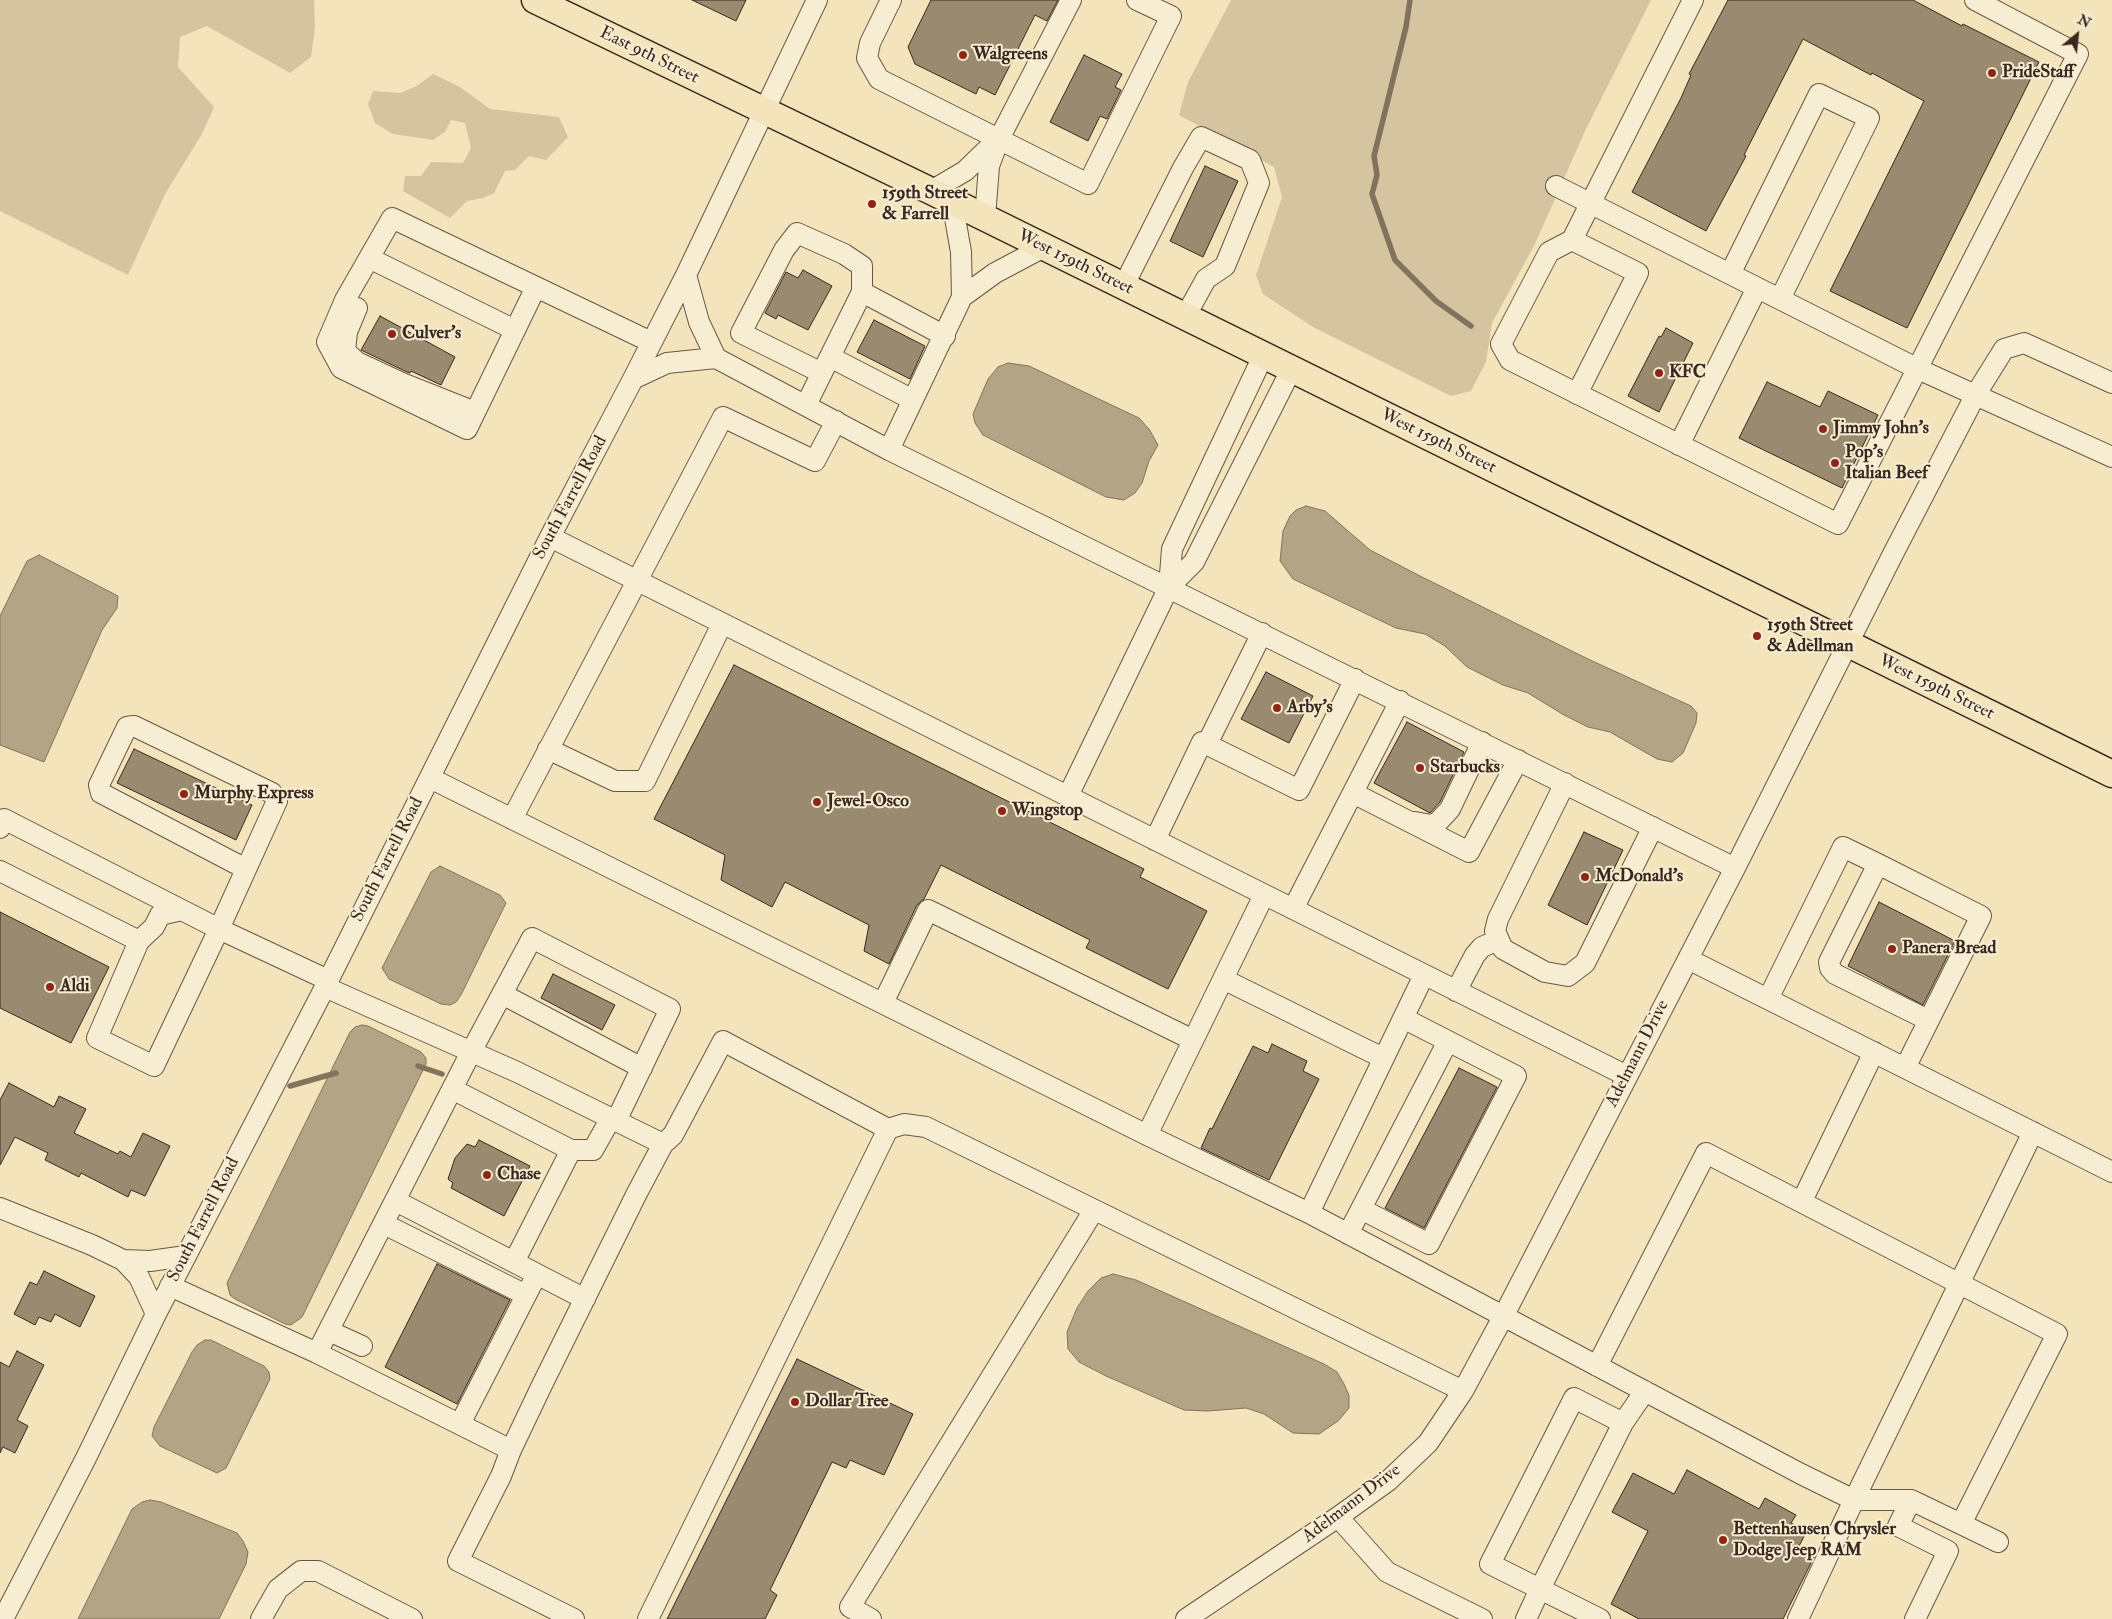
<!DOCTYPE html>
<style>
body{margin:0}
#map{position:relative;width:2112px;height:1619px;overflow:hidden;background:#f3e4bb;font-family:"IM FELL Double Pica",serif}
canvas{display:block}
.north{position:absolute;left:2052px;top:10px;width:50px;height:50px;-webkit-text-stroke:4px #f7edd3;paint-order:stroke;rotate:28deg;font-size:14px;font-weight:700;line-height:20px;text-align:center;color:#3a281f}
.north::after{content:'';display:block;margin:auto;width:18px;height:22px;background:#3a281f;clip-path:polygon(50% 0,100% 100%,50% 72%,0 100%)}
</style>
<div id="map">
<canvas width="2112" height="1619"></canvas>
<div class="north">N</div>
</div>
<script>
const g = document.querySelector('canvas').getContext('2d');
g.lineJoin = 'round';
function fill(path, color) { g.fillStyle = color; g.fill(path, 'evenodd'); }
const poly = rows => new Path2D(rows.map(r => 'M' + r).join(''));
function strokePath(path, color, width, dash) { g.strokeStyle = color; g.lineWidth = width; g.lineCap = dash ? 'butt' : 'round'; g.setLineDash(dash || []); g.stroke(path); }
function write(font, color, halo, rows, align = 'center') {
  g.font = font + ' "IM FELL Double Pica",serif'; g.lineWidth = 4; g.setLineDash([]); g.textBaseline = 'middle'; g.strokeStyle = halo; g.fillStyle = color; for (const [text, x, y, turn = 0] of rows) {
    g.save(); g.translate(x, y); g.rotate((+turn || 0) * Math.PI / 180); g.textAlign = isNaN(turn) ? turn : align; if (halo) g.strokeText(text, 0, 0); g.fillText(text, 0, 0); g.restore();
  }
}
fill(poly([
 [0,0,314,0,315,28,311,57,290,73,207,26,180,37,178,67,214,107,202,134,165,194,128,275,0,211],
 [1231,0,1651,0,1585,131,1535,244,1492,323,1486,362,1471,391,1451,396,1313,327,1263,294,1256,275,1282,197,1274,167,1179,115,1188,82],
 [433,74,460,87,490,109,559,117,568,137,546,160,529,156,515,170,505,171,494,193,483,198,467,201,450,218,403,191,405,176,421,176,431,162,463,163,471,148,465,123,451,120,445,132,433,140,393,134,375,123,368,104,373,91,400,93,417,86]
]), '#d4c4a0');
const water = poly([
 [1008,363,1029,366,1139,418,1149,429,1158,445,1149,461,1142,483,1135,493,1124,500,1106,497,983,435,975,423,973,414,988,379,998,367,1008,363],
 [1306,506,1325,511,1370,550,1422,577,1590,660,1691,706,1697,713,1696,723,1683,753,1672,762,1657,759,1610,732,1588,727,1564,715,1528,693,1503,685,1467,667,1445,646,1425,634,1396,628,1293,579,1280,561,1283,531,1290,516,1296,510,1306,506],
 [39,555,118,596,117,608,102,630,44,762,0,745,0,616,27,561,39,555],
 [440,866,500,895,506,903,461,995,456,1002,450,1005,441,1004,389,979,382,968,431,872,440,866],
 [362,1025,368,1026,421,1052,426,1058,426,1064,302,1317,291,1325,285,1324,235,1299,230,1295,227,1283,350,1032,355,1027,362,1025],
 [1113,1274,1136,1280,1324,1364,1337,1372,1344,1384,1349,1395,1349,1408,1338,1421,1319,1434,1293,1433,1264,1414,1246,1408,1208,1411,1184,1410,1106,1376,1079,1362,1068,1349,1067,1332,1077,1308,1088,1291,1101,1278,1113,1274],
 [205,1340,211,1340,264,1366,269,1372,270,1379,226,1468,217,1473,160,1446,152,1436,154,1427,192,1352,197,1345,205,1340],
 [150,1500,161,1502,237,1533,243,1541,248,1552,246,1564,219,1619,78,1619,132,1509,142,1502,150,1500]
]);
fill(water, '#b4a486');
strokePath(water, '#83725d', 1);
strokePath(poly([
 [1410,0,1406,27,1374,156,1377,175,1372,194,1395,260,1436,301,1471,326],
 [418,1066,442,1074],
 [290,1086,336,1073]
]), '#83725d', 5.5);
const building = poly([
 [692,0,746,0,736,21,692,0],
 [931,0,1058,0,1047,21,1035,15,995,95,979,87,976,94,915,64,908,47,931,0],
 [1728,0,1913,0,1962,26,1963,24,2039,62,1907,328,1830,291,1924,101,1872,73,1871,75,1803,39,1744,155,1746,156,1706,231,1632,192,1681,98,1691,75,1689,74,1728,0],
 [1084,55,1122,74,1115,87,1121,90,1107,119,1100,116,1088,141,1050,122,1084,55],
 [1205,166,1238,181,1203,257,1170,241,1205,166],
 [803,270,832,286,808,330,778,315,776,319,765,313,786,272,798,278,803,270],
 [380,316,455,357,441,385,411,371,410,373,407,372,361,350,380,316],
 [874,320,925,346,910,379,857,352,874,320],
 [1666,328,1693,343,1659,412,1628,396,1659,336,1661,337,1666,328],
 [1767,382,1820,407,1828,391,1878,415,1842,488,1739,438,1767,382],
 [734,665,1144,869,1140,877,1207,911,1168,989,1086,948,1090,940,941,865,924,899,917,905,889,964,864,951,869,925,785,882,772,907,721,880,725,855,654,819,734,665],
 [1266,672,1313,696,1289,743,1241,719,1266,672],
 [1407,722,1464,752,1440,802,1430,813,1374,783,1407,722],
 [134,749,252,805,236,840,117,783,134,749],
 [1584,832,1623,850,1587,925,1548,905,1584,832],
 [1879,902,1955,941,1923,1005,1848,966,1879,902],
 [0,912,109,967,71,1043,0,1008,0,912],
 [553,974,615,1005,602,1030,541,998,553,974],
 [1272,1044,1307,1061,1303,1071,1319,1079,1269,1180,1201,1148,1210,1128,1212,1129,1253,1046,1268,1053,1272,1044],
 [1459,1068,1497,1087,1424,1228,1385,1208,1459,1068],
 [9,1083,54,1107,59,1096,86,1109,74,1133,118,1154,120,1151,131,1157,143,1133,170,1146,145,1196,131,1190,128,1197,81,1173,79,1177,45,1160,48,1153,15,1137,0,1165,0,1100,9,1083],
 [479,1140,530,1166,504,1216,451,1188,453,1183,448,1179,455,1158,467,1144,475,1147,479,1140],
 [437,1264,510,1300,457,1404,385,1367,437,1264],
 [44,1271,95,1296,80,1327,55,1314,51,1322,39,1317,35,1325,14,1314,30,1282,37,1285,44,1271],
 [17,1351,44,1365,17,1420,28,1426,15,1453,3,1447,0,1453,0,1362,9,1367,17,1351],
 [797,1359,913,1414,884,1475,850,1460,846,1468,832,1462,770,1590,777,1595,765,1619,667,1619,797,1359],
 [1687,1470,1759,1509,1765,1498,1796,1515,1791,1523,1807,1531,1798,1548,1814,1557,1783,1619,1639,1619,1611,1604,1648,1531,1612,1512,1633,1473,1674,1494,1687,1470]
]);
fill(building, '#9a8a70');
strokePath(building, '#3a281f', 1);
const minor = poly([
 [891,0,870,43,867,58,879,79,1088,184,1171,16,1137,0],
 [1693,0,1572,240,1549,252,1501,344,1510,360,1838,524,2078,54,1975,0],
 [1556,186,1918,369,2112,457],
 [931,191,965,171,995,142],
 [985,218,989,166,999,139,1071,0],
 [1572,240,1638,273,1577,394],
 [369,258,515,330],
 [1730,274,1819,94,1869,118,1780,299],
 [686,275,699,322,716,358],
 [536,287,467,429,341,368,327,342,345,300,392,218,651,342],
 [1123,287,1183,168,1201,137,1250,160,1259,183,1225,266,1206,279,1185,317],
 [962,297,995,273,1044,247],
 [357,308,347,332,345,351,357,362,402,383,475,412],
 [830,357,913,400],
 [822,373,741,333,784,250,797,233,844,254,862,266,862,292],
 [633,379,667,363,716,358,889,450,1735,868],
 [806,405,862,292,945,336],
 [1679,445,1757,288],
 [889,450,962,297,961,252,952,201],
 [550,537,1627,1076],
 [1169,587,1172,549,1263,356],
 [1207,744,1262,633],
 [548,749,615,781,645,781,722,624],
 [430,778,1147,1135,1309,1213,1801,1474,1854,1500,2033,1132],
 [1565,783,1498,919,1495,931,1503,949,1545,972,1568,976,1585,963,1653,827],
 [1353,793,1469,852,1518,760],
 [1068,796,1169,587,1194,562,1291,370],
 [512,819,723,417,815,461,836,421],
 [1415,822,1431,825,1438,822,1450,809,1482,742],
 [0,828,4,819,219,929,328,980],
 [1155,840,1202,742,1299,790,1355,679],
 [1878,864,1829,962,1830,968,1835,974,1928,1020],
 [0,871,139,941,97,1038,154,1066,219,929,277,801,272,793,134,726,127,727,99,785,101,793,246,869],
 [1293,909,1400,701],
 [139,941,154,927,160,915,182,910],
 [1688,959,2112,1172],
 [1223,979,1383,1058],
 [325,987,517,1072,663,1144],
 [1456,991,1475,955,1482,947,1498,940],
 [502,994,642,1068],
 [1768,999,1843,847,1878,864,1981,916,1905,1068],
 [883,1003,928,910,1193,1040],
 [452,1089,571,1150,593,1150,611,1118],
 [1147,1135,1264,895],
 [396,1201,585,1299],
 [1802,1201,1874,1052],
 [0,1208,92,1245,123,1260,139,1277,156,1314],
 [1361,1209,1448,1041],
 [1309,1213,1424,975],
 [384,1224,526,1295],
 [1348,1234,1361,1209,1429,1244,1516,1076,1403,1018],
 [123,1260,150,1261,186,1256],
 [514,1262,571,1150],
 [170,1286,317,1353,511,1450],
 [329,1331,362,1346],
 [317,1353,471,1052,532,938,670,1009,616,1121],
 [1597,1366,1706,1153,2057,1334,1961,1524,1911,1500,1854,1500,1798,1619],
 [1623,1423,1645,1391],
 [460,1424,537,1274],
 [1911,1500,1898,1526,1948,1551,1915,1619],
 [1338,1517,1387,1572,1482,1619],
 [1961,1524,1998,1542],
 [3,1619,86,1458,156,1314,325,987,550,537,633,379,686,275,817,0],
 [261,1619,278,1589,301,1571,318,1571,412,1619],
 [574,1619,458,1561,501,1476,511,1450,542,1385,637,1193,663,1144,673,1135,723,1041,888,1129,904,1124,926,1127,1463,1391],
 [648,1619,888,1129],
 [871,1619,850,1607,1094,1210],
 [1186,1619,1338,1517,1388,1481,1428,1443,1463,1391,1503,1317,1735,868,1893,554,1976,394,2004,349,2024,343,2112,383],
 [1526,1619,1540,1589,1490,1564,1574,1398,1623,1423,1540,1589,1600,1619]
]);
const major = poly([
 [535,0,931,191,2112,774]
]);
strokePath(minor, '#685746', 22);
strokePath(major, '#3a281f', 29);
strokePath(minor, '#f7edd3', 20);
strokePath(major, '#f3e4bb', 26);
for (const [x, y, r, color] of [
 [963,55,5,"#8f2418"],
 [1992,73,5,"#8f2418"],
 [872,204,5,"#8f2418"],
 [392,334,5,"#8f2418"],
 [1659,373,5,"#8f2418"],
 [1823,429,5,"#8f2418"],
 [1835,463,5,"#8f2418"],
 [1757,636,5,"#8f2418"],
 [1277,708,5,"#8f2418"],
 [1420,768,5,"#8f2418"],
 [184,794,5,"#8f2418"],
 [817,802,5,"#8f2418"],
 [1002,811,5,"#8f2418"],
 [1585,877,5,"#8f2418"],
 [1892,949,5,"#8f2418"],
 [50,987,5,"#8f2418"],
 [487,1175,5,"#8f2418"],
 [795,1402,5,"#8f2418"],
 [1723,1540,5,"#8f2418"]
]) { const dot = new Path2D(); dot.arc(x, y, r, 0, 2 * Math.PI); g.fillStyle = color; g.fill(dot); strokePath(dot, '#f7edd3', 2); }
write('bold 18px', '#3a281f', '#f7edd3', [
 ["Walgreens",973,55],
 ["PrideStaff",2002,73],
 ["159th Street",882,194],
 ["& Farrell",882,215],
 ["Culver's",402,334],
 ["KFC",1669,373],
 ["Jimmy John's",1833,429],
 ["Pop's",1845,453],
 ["Italian Beef",1845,474],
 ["159th Street",1767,626],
 ["& Adellman",1767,647],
 ["Arby's",1287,708],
 ["Starbucks",1430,768],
 ["Murphy Express",194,794],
 ["Jewel-Osco",827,802],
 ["Wingstop",1012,811],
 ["McDonald's",1595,877],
 ["Panera Bread",1902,949],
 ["Aldi",60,987],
 ["Chase",497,1175],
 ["Dollar Tree",805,1402],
 ["Bettenhausen Chrysler",1733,1530],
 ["Dodge Jeep RAM",1733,1551]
], 'left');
write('18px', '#3a281f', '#f7edd3', [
 ["East 9th Street",649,56,26],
 ["West 159th Street",1075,263,26],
 ["West 159th Street",1438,442,26],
 ["South Farrell Road",571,498,-62],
 ["West 159th Street",1936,688,26],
 ["South Farrell Road",388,860,-63],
 ["Adelmann Drive",1638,1054,-63],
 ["South Farrell Road",204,1220,-63],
 ["Adelmann Drive",1352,1504,-37]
]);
</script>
